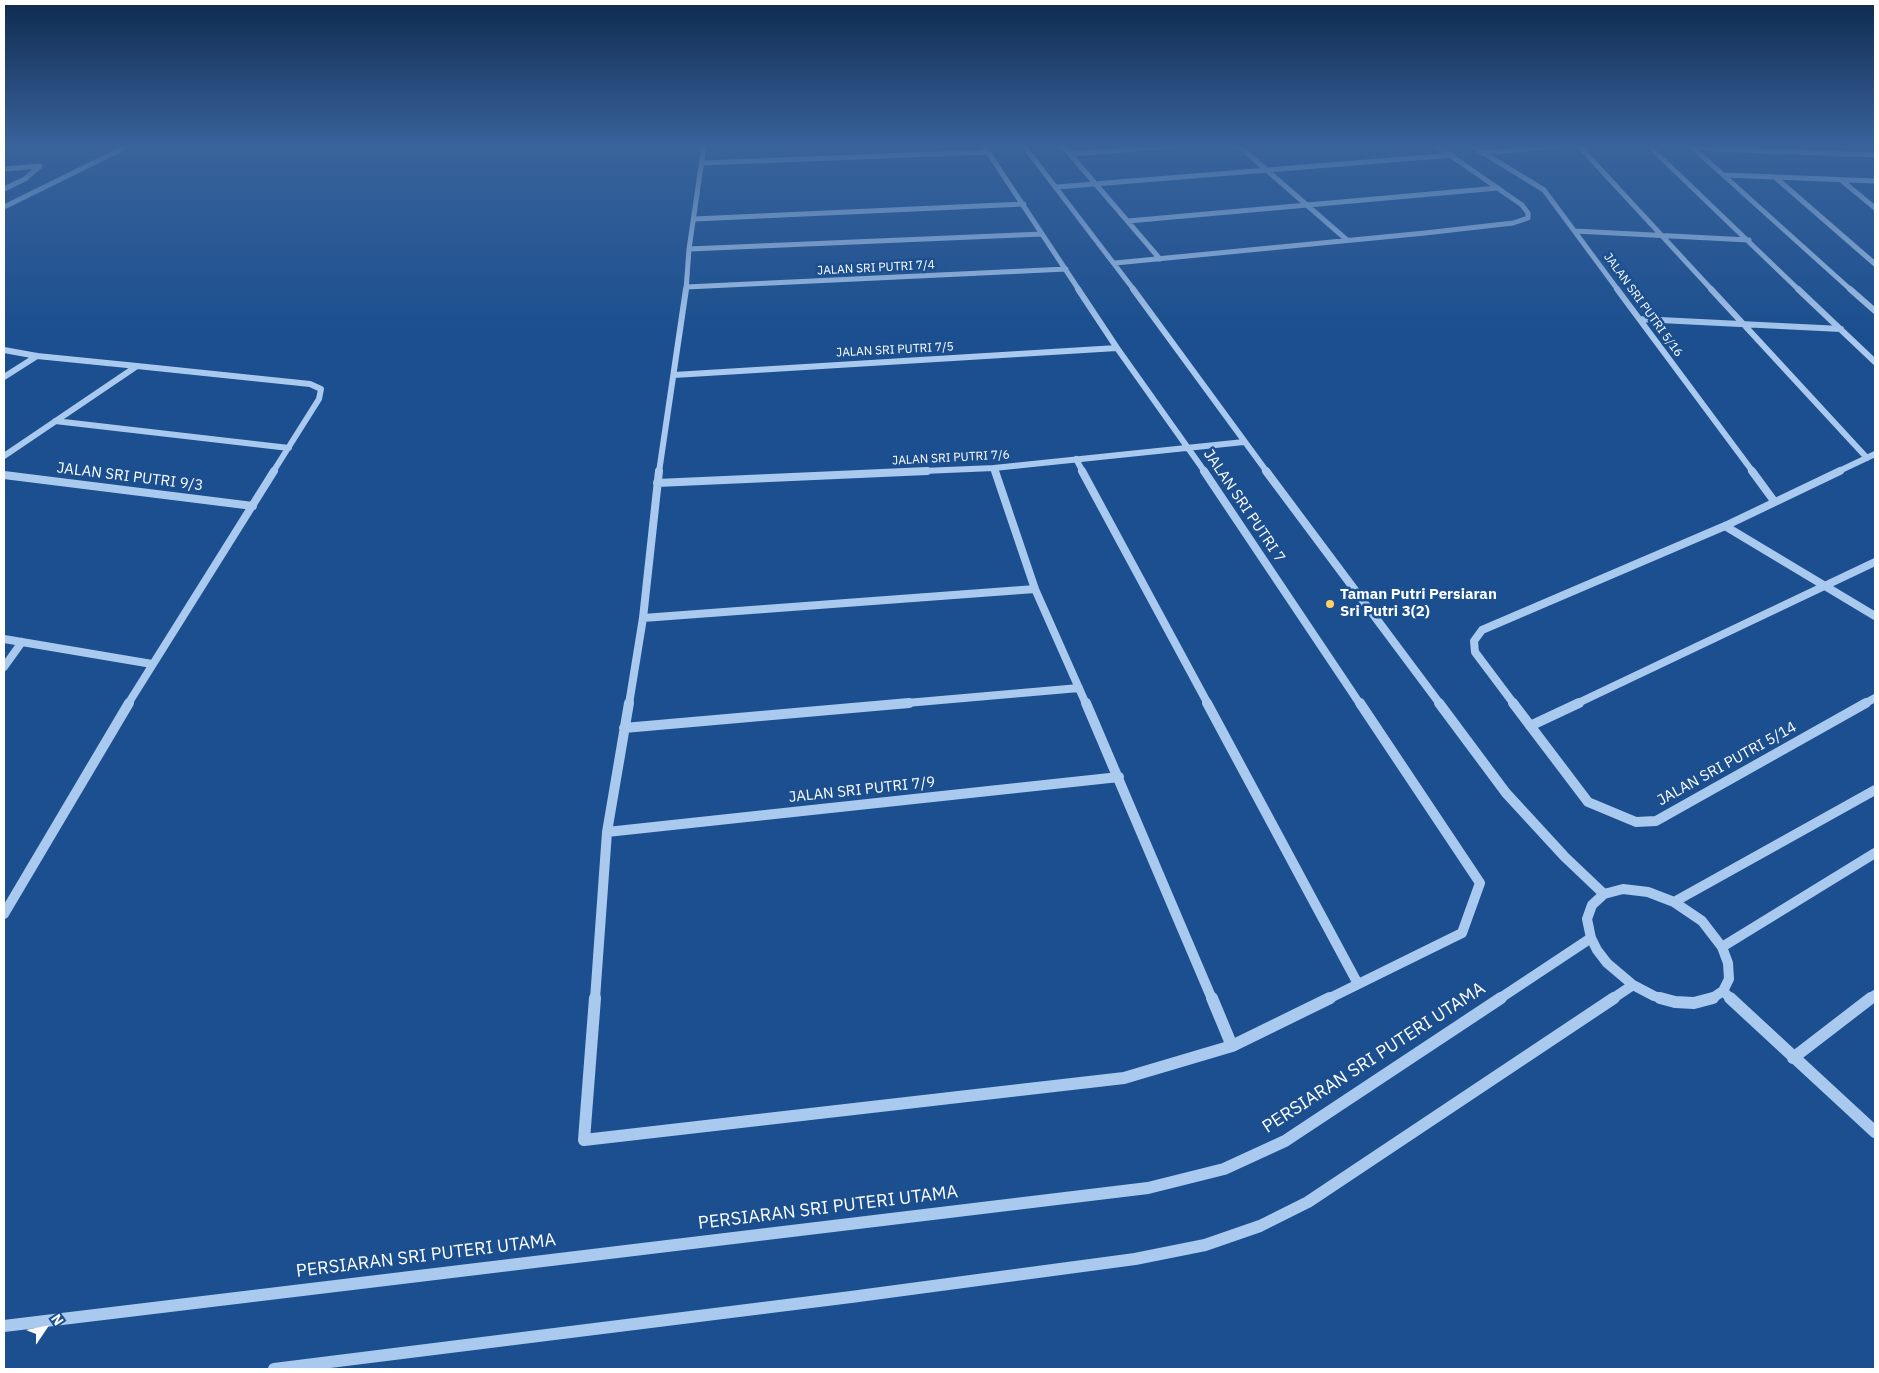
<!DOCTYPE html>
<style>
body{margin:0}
#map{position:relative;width:1879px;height:1373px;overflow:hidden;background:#1b4f8f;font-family:"IBM Plex Sans",sans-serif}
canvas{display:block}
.frame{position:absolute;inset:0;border:5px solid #fff;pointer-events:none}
.north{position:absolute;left:20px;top:1303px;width:50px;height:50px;-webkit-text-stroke:4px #1b4f8f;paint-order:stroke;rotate:56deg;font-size:14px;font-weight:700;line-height:20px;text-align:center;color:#fff}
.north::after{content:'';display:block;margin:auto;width:18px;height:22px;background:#fff;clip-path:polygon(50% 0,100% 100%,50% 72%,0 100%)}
</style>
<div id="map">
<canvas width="1879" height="1373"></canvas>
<div class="frame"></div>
<div class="north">N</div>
</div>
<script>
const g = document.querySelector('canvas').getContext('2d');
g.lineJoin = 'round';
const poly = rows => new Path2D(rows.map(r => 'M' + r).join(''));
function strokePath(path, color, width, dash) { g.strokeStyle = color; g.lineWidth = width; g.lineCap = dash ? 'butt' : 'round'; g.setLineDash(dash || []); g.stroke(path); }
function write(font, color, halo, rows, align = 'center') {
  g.font = font + ' "IBM Plex Sans",sans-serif'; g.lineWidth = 5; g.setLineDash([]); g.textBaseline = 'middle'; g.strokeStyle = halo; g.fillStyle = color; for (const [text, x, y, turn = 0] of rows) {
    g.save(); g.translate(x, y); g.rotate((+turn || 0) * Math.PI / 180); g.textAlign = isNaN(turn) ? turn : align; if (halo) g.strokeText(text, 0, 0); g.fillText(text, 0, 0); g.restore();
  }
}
strokePath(poly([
 [4,207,128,146]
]), '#9cc4f0', 5);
strokePath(poly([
 [984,146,1079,290],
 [1024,146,1134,290],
 [1063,146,1160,259],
 [1239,146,1347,240],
 [1472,146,1544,190,1618,290],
 [1579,146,1712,290],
 [1649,146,1799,290],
 [1691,146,1851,290],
 [1694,146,1713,149,1875,155],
 [1483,153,1560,146],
 [1070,154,1177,146],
 [701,163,988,152],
 [4,169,40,166,25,179,4,189],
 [1725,175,1875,181],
 [1776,178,1875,264],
 [1841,180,1875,208],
 [1057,187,1453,155],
 [694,219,1024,204],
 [1128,221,1498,188],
 [1575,231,1749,240],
 [689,249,1042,234],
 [1115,263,1425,233,1513,223,1528,218,1528,213,1522,205,1437,146],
 [686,287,1066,269],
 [686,290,689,249,704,146]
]), '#a9c9ee', 5);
strokePath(poly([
 [1078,289,1117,348,1205,472],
 [1133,289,1267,472],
 [1617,289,1753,472],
 [1711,289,1867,458],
 [1798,289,1875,362],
 [1850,289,1875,311],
 [1640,319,1841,329],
 [4,350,37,356,137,366,4,456],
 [137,366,310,384,321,389,319,399,273,472],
 [674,375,1117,348],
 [4,377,37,356],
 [55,421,289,448],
 [1076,459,1083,472],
 [994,468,995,472],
 [659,472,686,289],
 [899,472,994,468,1244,442],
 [1837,472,1875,454]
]), '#a9c9ee', 6);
strokePath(poly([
 [995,471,1035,589,1086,704],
 [1082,471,1208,704],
 [1204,471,1360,704],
 [1266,471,1440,704],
 [1752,471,1774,501],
 [4,475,253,506],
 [657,483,927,471],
 [1725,526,1875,616],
 [643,618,1035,589],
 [4,639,152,664],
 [4,667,22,642],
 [128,704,274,471],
 [629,704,643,618,659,471],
 [895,704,1079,688],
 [1514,704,1475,652,1474,641,1482,630,1725,526,1840,471],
 [1576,704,1875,562],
 [1864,704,1875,698]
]), '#a9c9ee', 8);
strokePath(poly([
 [1086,703,1212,999],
 [1207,703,1358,984],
 [1439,703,1506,793,1564,856,1604,894],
 [1513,703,1588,802,1636,822,1656,821,1866,703],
 [1530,726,1579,703],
 [624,728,909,703],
 [607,832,1119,777],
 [1674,902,1875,790],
 [4,914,129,703],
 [1722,947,1875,853],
 [1723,991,1731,999],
 [595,999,607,832,629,703],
 [1328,999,1462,933,1480,883,1360,703],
 [1499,999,1591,938],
 [1612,999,1633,985],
 [1664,999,1654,996,1633,985,1607,963,1597,950,1591,938,1587,919,1592,905,1604,894,1623,889,1648,892,1674,902,1702,921,1722,947,1728,963,1729,979,1723,991,1711,999],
 [1870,999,1875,995]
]), '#a9c9ee', 10);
strokePath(poly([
 [595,998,584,1140,1124,1078,1232,1046,1330,998],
 [1212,998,1232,1046],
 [1660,998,1675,1002,1694,1003,1713,998],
 [1730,998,1875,1132],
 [1793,1058,1871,998],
 [4,1326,1148,1188,1224,1169,1285,1141,1501,998],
 [274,1369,851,1297,1135,1259,1205,1245,1260,1226,1308,1202,1614,998]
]), '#a9c9ee', 12);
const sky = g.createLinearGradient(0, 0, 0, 338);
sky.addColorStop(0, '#0f2b4f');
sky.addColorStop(0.43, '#39639b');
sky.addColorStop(1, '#39639b00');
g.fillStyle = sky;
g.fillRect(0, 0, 1879, 338);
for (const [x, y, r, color] of [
 [1330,604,5,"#ffd166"]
]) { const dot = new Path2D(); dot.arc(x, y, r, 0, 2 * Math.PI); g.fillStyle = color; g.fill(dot); strokePath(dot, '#1b4f8f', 2); }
write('12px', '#fff', '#1b4f8f', [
 ["JALAN SRI PUTRI 7/4",876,268,-3],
 ["JALAN SRI PUTRI 5/16",1643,305,54],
 ["JALAN SRI PUTRI 7/5",895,350,-3],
 ["JALAN SRI PUTRI 7/6",951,458,-3]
]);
write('15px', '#fff', '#1b4f8f', [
 ["JALAN SRI PUTRI 9/3",130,477,7],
 ["JALAN SRI PUTRI 7",1244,506,56],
 ["JALAN SRI PUTRI 5/14",1727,764,-29],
 ["JALAN SRI PUTRI 7/9",862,790,-6]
]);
write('bold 15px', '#fff', '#1b4f8f', [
 ["Taman Putri Persiaran",1340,595],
 ["Sri Putri 3(2)",1340,612]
], 'left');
write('18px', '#fff', '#1b4f8f', [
 ["PERSIARAN SRI PUTERI UTAMA",1374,1058,-33],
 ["PERSIARAN SRI PUTERI UTAMA",828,1208,-7],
 ["PERSIARAN SRI PUTERI UTAMA",426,1256,-7]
]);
</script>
